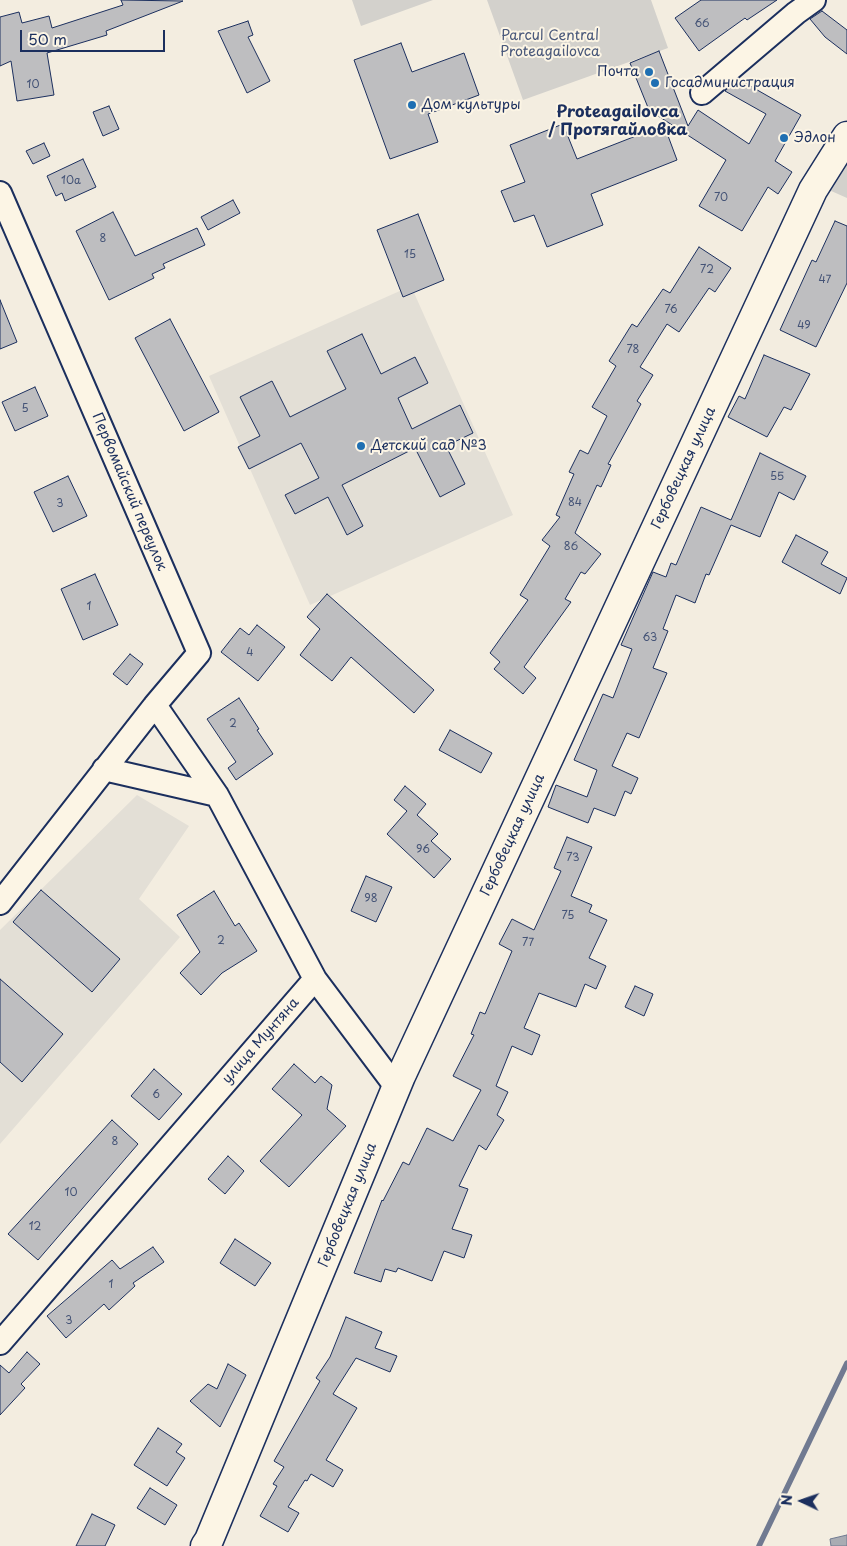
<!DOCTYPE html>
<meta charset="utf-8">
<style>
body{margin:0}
#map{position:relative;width:847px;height:1546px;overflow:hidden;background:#f3ede0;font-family:"Playpen Sans",sans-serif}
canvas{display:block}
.north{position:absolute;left:777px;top:1476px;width:50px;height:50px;-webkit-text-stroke:4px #fcf5e5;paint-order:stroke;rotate:273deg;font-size:14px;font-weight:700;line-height:20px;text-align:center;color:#1b2f5e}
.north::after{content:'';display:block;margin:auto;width:18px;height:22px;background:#1b2f5e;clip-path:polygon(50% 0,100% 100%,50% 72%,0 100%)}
.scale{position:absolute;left:20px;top:30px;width:145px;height:22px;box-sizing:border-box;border:2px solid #1b2f5e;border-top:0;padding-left:6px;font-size:15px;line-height:18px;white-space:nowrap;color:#1b2f5e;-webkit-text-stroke:4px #fcf5e5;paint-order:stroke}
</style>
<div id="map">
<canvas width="847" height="1546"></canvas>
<div class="north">N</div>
<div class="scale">50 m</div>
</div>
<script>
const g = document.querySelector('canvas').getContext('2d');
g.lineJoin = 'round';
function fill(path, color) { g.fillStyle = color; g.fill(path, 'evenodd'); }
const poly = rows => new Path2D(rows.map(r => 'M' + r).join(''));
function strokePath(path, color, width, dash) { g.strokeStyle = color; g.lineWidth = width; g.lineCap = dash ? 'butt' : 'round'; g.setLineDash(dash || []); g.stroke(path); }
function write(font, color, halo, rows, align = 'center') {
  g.font = font + ' "Playpen Sans",sans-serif'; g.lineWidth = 4; g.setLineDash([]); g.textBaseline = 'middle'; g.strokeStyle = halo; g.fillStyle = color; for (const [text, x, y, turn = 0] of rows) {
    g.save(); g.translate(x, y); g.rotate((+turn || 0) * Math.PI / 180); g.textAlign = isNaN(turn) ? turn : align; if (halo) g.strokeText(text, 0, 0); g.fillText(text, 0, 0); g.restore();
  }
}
fill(poly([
 [411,286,513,515,310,605,209,376],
 [137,795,189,826,139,899,180,937,0,1144,0,930]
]), '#e3dfd6');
fill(poly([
 [352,0,433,0,361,26],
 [487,0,651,0,668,48,523,100],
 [847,159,847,198,829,190]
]), '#d3d1cc');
const water = poly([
 [847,1535,847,1546,831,1546,830,1539,847,1535]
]);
fill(water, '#a9acb3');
strokePath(water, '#707a91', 1);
strokePath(poly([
 [759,1546,847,1363]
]), '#707a91', 5.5);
const building = poly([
 [121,0,183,1,106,31,107,35,47,53,54,95,17,101,11,61,0,66,0,17,19,12,22,23,49,16,52,28,123,5,121,0],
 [701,0,777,0,747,20,745,18,699,51,675,18,701,0],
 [822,11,847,30,847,54,825,37,810,19,822,11],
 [248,21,253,35,248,37,270,81,247,93,218,31,248,21],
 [401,43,412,72,464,53,479,95,428,114,438,142,390,159,354,60,401,43],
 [659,51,688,126,698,110,749,144,766,114,725,91,738,79,801,115,775,161,792,172,778,194,768,187,742,231,699,206,726,160,649,110,630,63,659,51],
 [109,106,119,129,103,136,93,112,109,106],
 [563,124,577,159,664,125,677,160,591,194,603,225,547,247,534,215,514,222,501,191,525,182,510,145,563,124],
 [44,143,50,156,33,164,26,151,44,143],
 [83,159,96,187,65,201,62,193,56,196,47,176,83,159],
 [233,200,240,213,208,230,201,217,233,200],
 [113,212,135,256,197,228,205,245,163,264,165,268,152,274,154,278,109,300,76,231,113,212],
 [418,214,444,280,403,297,377,230,418,214],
 [835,221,847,226,847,283,816,347,780,330,812,260,816,262,835,221],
 [699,247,731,268,715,292,709,288,679,332,667,324,640,367,653,375,637,401,641,404,608,464,611,465,601,487,597,485,575,533,601,554,585,574,581,572,565,599,571,602,524,667,536,678,523,694,494,669,500,662,490,653,528,600,520,595,550,546,542,540,560,517,556,515,574,474,569,472,580,450,588,454,607,416,592,407,616,366,609,361,632,324,637,327,663,289,670,293,699,247],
 [0,300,17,342,0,349,0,300],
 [170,319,219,412,184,431,135,338,170,319],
 [362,334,381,374,415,357,428,383,398,398,412,429,460,405,473,433,446,446,465,484,440,497,415,448,342,485,363,526,347,535,328,497,295,514,285,495,319,478,301,443,249,469,238,447,260,436,240,397,272,381,290,417,346,389,327,351,362,334],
 [764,355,810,374,791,410,784,407,767,437,728,417,739,396,745,399,764,355],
 [35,387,48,416,15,431,2,402,35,387],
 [760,453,806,476,794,500,779,492,760,537,731,525,709,575,706,574,695,603,676,595,663,629,668,631,653,668,667,673,639,738,627,733,612,766,638,778,631,794,625,791,615,816,594,808,588,823,548,807,556,785,587,797,597,770,574,760,603,694,613,698,632,649,621,645,653,572,666,577,671,563,676,565,701,507,731,520,760,453],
 [68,476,87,516,53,532,34,492,68,476],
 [796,535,828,552,821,564,847,578,840,594,782,562,796,535],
 [95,574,118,625,83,640,61,589,95,574],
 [327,594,434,690,414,713,351,657,332,681,300,655,320,629,307,617,327,594],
 [257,625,285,647,258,681,221,652,240,628,249,635,257,625],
 [130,654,143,664,127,685,113,674,130,654],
 [239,698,259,729,257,730,273,754,236,780,228,768,236,762,207,719,239,698],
 [450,730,492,753,481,773,439,750,450,730],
 [405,786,426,804,417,815,438,834,431,841,451,859,434,878,387,834,407,811,394,800,405,786],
 [567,837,592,847,571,896,592,905,589,912,607,920,589,958,606,966,596,989,585,984,576,1007,539,993,524,1028,540,1035,532,1055,512,1046,496,1086,508,1092,497,1115,504,1120,486,1150,479,1145,459,1186,468,1189,452,1229,472,1235,464,1258,444,1251,432,1281,398,1268,396,1272,385,1269,381,1282,354,1273,382,1200,383,1201,403,1162,409,1165,427,1128,453,1141,481,1090,453,1076,474,1035,471,1034,480,1012,485,1014,512,951,499,944,512,919,534,930,561,871,554,868,567,837],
 [366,876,392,887,376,922,351,911,366,876],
 [41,890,120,959,92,992,13,922,41,890],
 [214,891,235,926,239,923,257,951,222,973,201,995,180,973,200,952,177,915,214,891],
 [0,979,63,1034,22,1082,0,1062,0,979],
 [635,986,653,994,644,1016,625,1007,635,986],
 [294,1064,315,1083,321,1076,332,1085,327,1109,346,1126,289,1187,260,1161,302,1115,272,1089,294,1064],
 [154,1069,182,1094,159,1120,131,1096,154,1069],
 [112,1120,138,1144,38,1260,8,1234,112,1120],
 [228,1156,244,1171,225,1194,208,1179,228,1156],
 [235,1239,271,1263,255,1286,220,1263,235,1239],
 [153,1247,164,1262,133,1283,135,1286,109,1310,104,1304,66,1338,47,1316,112,1260,120,1269,153,1247],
 [346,1317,382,1332,375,1348,397,1356,390,1372,356,1358,333,1394,357,1408,326,1460,343,1470,333,1487,311,1474,307,1481,305,1480,288,1507,299,1513,288,1532,260,1516,277,1486,273,1484,284,1467,274,1461,320,1381,316,1378,330,1357,346,1317],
 [27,1352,40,1364,21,1384,25,1388,0,1415,0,1365,9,1373,27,1352],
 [228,1364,246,1375,220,1427,190,1401,208,1384,217,1389,228,1364],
 [158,1428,182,1444,176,1452,185,1458,167,1486,134,1465,158,1428],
 [150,1488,177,1505,165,1525,137,1508,150,1488],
 [92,1514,115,1525,105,1546,76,1546,92,1514]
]);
fill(building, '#bebec0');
strokePath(building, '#1b2f5e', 1);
const street = poly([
 [702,93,796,13,814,0],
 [0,193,199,653,155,705,0,903],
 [104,769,217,795],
 [315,979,396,1087],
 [0,1343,315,979,217,795,155,705]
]);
const secondary = poly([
 [205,1546,209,1540,401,1076,813,190,847,136]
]);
strokePath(street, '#1b2f5e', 26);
strokePath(secondary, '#1b2f5e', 31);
strokePath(street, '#fcf5e5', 22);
strokePath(secondary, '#fcf5e5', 28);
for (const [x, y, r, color] of [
 [649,72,5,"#1f6fb2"],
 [655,83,5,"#1f6fb2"],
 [412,105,5,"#1f6fb2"],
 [784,138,5,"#1f6fb2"],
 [361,446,5,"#1f6fb2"]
]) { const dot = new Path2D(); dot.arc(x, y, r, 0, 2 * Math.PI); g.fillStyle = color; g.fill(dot); strokePath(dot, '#fcf5e5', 2); }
write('11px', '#445376', null, [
 ["66",702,24],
 ["10",33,85],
 ["10а",71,181],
 ["70",721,198],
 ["8",103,239],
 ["15",410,255],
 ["72",707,270],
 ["47",825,280],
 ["76",671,310],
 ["49",804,326],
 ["78",633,350],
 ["5",25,409],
 ["55",777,477],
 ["84",575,503],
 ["3",60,504],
 ["86",571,547],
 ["1",89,607],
 ["63",650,638],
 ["4",250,653],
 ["2",233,724],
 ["96",423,850],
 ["73",573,858],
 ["98",371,899],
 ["75",568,916],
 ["2",221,941],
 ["77",528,943],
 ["6",156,1095],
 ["8",115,1142],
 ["10",71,1193],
 ["12",35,1227],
 ["1",111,1285],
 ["3",69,1321]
]);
write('14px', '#49587a', '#fcf5e5', [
 ["Parcul Central",550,36],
 ["Proteagailovca",550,52]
]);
write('14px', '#1b2f5e', '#fcf5e5', [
 ["Почта",639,72,"right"],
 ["Госадминистрация",665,83],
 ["Дом культуры",422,105],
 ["Эдлон",794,138],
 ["Детский сад №3",371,446]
], 'left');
write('14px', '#1b2f5e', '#fcf5e5', [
 ["Гербовецкая улица",684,468,-65],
 ["Первомайский переулок",129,492,67],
 ["Гербовецкая улица",513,835,-65],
 ["улица Мунтяна",261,1041,-49],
 ["Гербовецкая улица",348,1205,-68]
]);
write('bold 16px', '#1b2f5e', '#fcf5e5', [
 ["Proteagailovca",618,113],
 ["/ Протягайловка",618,131]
]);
</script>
